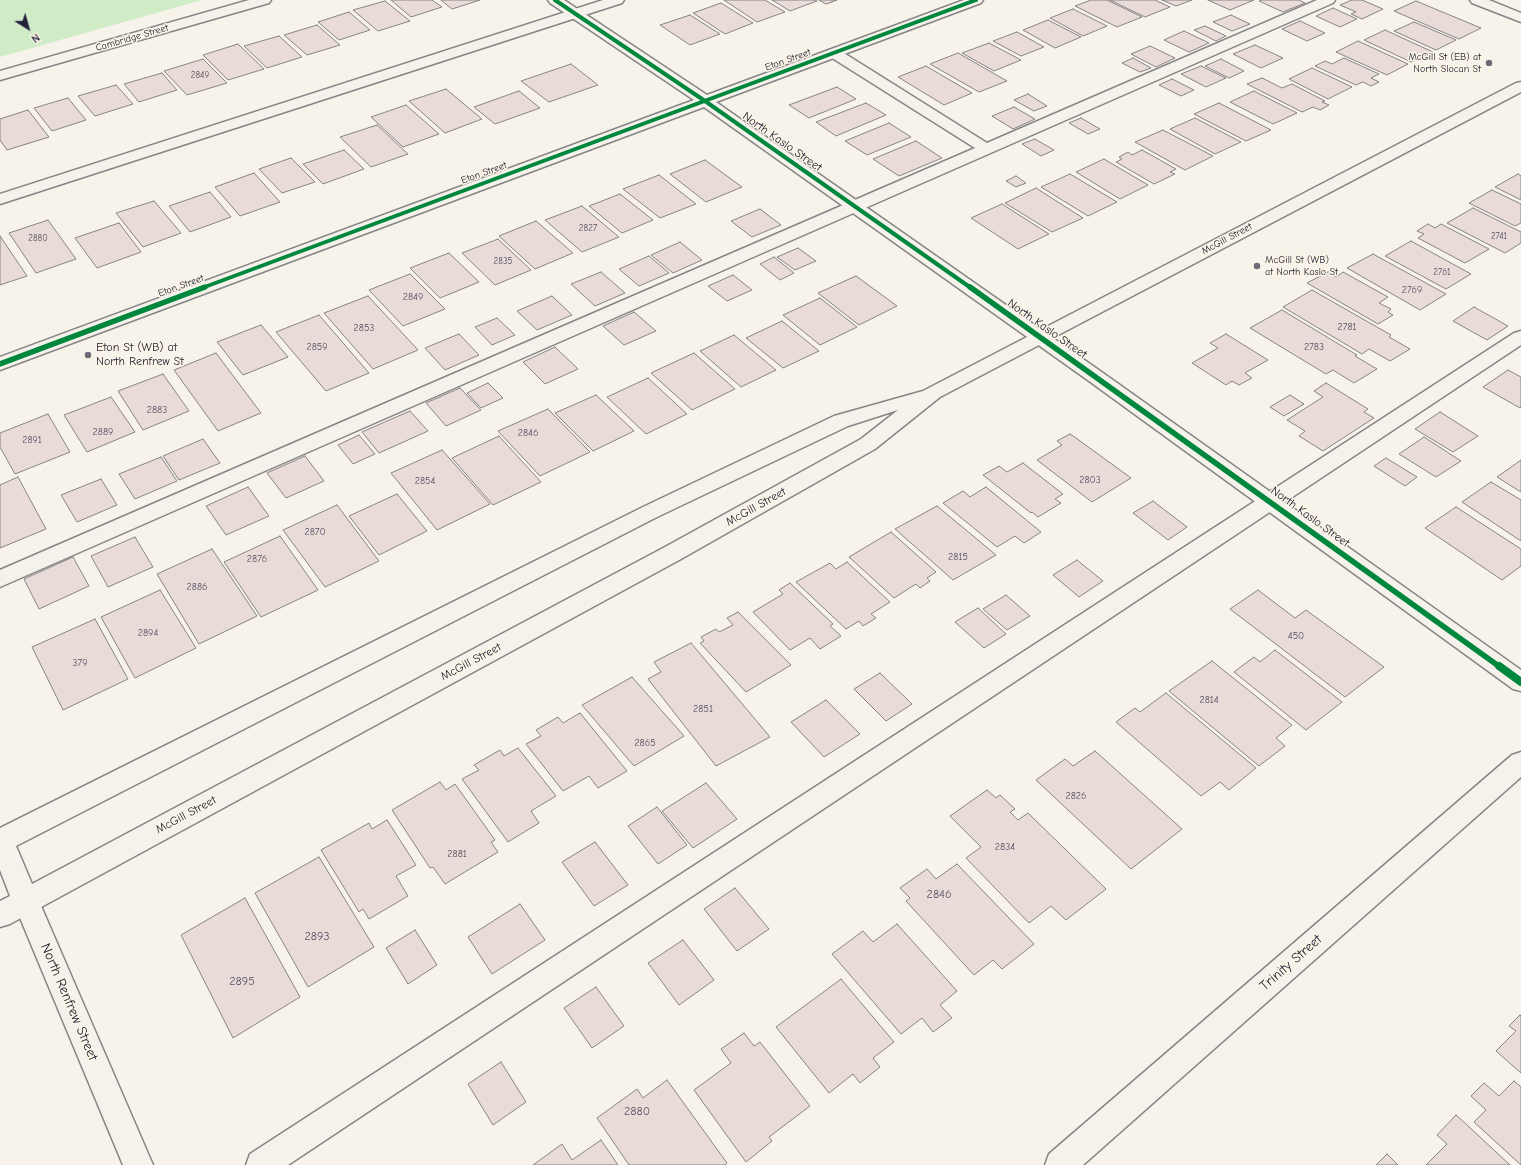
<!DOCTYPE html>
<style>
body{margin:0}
#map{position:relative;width:1521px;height:1165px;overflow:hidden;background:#f7f3ea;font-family:"Comic Neue",sans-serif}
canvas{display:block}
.north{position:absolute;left:8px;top:8px;width:40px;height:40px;-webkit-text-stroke:3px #fcf5e5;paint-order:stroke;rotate:143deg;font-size:11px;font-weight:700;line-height:16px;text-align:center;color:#22223b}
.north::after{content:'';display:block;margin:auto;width:14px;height:18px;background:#22223b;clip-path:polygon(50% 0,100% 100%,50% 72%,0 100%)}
</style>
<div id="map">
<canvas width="1521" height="1165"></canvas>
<div class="north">N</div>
</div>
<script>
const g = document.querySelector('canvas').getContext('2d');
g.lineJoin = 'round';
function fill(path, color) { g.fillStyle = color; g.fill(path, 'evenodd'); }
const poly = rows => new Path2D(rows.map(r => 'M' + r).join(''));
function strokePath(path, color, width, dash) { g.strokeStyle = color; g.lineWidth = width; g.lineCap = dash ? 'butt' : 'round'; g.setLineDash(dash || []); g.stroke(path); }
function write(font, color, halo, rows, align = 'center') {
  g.font = font + ' "Comic Neue",sans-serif'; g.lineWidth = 3; g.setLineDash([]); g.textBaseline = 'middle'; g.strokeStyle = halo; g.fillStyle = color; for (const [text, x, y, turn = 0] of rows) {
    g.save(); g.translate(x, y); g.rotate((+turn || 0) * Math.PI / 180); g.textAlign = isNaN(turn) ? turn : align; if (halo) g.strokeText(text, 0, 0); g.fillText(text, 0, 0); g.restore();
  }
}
fill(poly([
 [0,0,202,0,0,57]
]), '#cfecc7');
const building = poly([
 [391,0,432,0,442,7,411,17,391,0],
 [441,0,480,0,452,9,441,0],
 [724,0,765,0,785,12,757,22,724,0],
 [772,0,815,0,817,1,790,11,772,0],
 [819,0,837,0,826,4,819,0],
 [1091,0,1107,0,1142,17,1117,27,1075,6,1091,0],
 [1110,0,1155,0,1170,7,1145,17,1110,0],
 [1162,0,1192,0,1176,6,1162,0],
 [1208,0,1254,0,1230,10,1208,0],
 [1261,0,1299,0,1305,3,1283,12,1259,1,1261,0],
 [1352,0,1362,0,1383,9,1362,19,1351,14,1356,12,1340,5,1352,0],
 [385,1,410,21,378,31,353,10,385,1],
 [1416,1,1481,28,1459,39,1394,11,1416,1],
 [721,3,753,23,725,34,693,13,721,3],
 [1333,8,1357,19,1340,27,1316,16,1333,8],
 [1073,9,1107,26,1083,36,1050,18,1073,9],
 [349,12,370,30,339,40,318,22,349,12],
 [690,15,720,34,690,45,660,25,690,15],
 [1231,15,1250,24,1232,31,1213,22,1231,15],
 [1048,20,1081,37,1055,48,1023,30,1048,20],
 [1300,21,1325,33,1307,41,1282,29,1300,21],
 [1414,22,1456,40,1436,50,1394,31,1414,22],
 [317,25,340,45,307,55,284,35,317,25],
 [1205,26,1226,36,1216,41,1194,30,1205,26],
 [1385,30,1433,52,1411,62,1364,40,1385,30],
 [1184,31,1209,43,1189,52,1164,40,1184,31],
 [1017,32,1044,47,1021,56,993,41,1017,32],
 [279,36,302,57,267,68,244,46,279,36],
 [1358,41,1408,64,1387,75,1336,52,1358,41],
 [989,43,1021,60,994,71,962,53,989,43],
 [238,44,264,69,228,80,203,55,238,44],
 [1255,45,1283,58,1261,68,1233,54,1255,45],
 [1150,46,1175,58,1156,67,1131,54,1150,46],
 [958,53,1007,81,979,92,930,64,958,53],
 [1133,58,1151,68,1140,72,1122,63,1133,58],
 [1344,58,1379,74,1371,78,1379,82,1371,86,1363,82,1356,85,1315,66,1325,61,1332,64,1344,58],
 [203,59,227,83,187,95,164,71,203,59],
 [1221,59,1244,71,1229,78,1205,66,1221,59],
 [571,64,598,85,549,102,521,81,571,64],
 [926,66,972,93,944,105,898,77,926,66],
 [1201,66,1226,78,1206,87,1181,74,1201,66],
 [1312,68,1352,87,1328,99,1289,79,1312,68],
 [162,73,177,90,139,102,124,84,162,73],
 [1262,78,1282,88,1292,84,1325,101,1322,102,1329,105,1320,110,1313,107,1302,112,1247,84,1262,78],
 [1172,79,1194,90,1181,96,1159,85,1172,79],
 [116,85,133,104,95,116,78,96,116,85],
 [837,87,856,99,809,118,789,105,837,87],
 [446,89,482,119,445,133,409,101,446,89],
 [519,91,540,108,495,124,474,107,519,91],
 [1254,91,1297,113,1273,124,1230,102,1254,91],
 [1028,94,1047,106,1034,111,1014,100,1028,94],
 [68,98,86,120,52,131,34,108,68,98],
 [866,103,886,115,836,136,816,122,866,103],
 [1219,103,1271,130,1246,141,1194,114,1219,103],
 [406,105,439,134,403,147,371,117,406,105],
 [1014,107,1035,119,1013,129,992,116,1014,107],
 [28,110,49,137,7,150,0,140,0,119,28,110],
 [1081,118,1100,129,1088,134,1069,123,1081,118],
 [1195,118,1241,142,1215,154,1170,129,1195,118],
 [889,123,911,137,867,155,845,141,889,123],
 [377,125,408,154,371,167,340,137,377,125],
 [1163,130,1213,156,1185,170,1135,142,1163,130],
 [1035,139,1054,150,1041,156,1022,144,1035,139],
 [916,141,942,158,899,176,873,159,916,141],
 [344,150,364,169,323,184,303,164,344,150],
 [1142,150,1176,169,1170,172,1175,174,1154,184,1116,162,1122,159,1119,157,1128,152,1132,155,1142,150],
 [291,158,315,182,282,193,259,169,291,158],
 [1104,159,1148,185,1120,199,1076,172,1104,159],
 [705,160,742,187,706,202,670,174,705,160],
 [254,173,280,202,240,216,215,187,254,173],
 [1070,174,1117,202,1088,216,1041,187,1070,174],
 [1518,174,1521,176,1521,200,1495,187,1518,174],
 [659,175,696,204,660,218,623,189,659,175],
 [1016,176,1026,183,1016,187,1006,181,1016,176],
 [1036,188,1083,218,1052,232,1005,203,1036,188],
 [1492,190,1521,204,1521,223,1515,226,1469,203,1492,190],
 [210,192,231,217,190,232,169,206,210,192],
 [620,194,653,220,622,233,589,206,620,194],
 [154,201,181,233,143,247,116,213,154,201],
 [1002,204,1049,234,1018,249,971,218,1002,204],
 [582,206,619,237,582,252,545,220,582,206],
 [1473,208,1521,232,1521,243,1505,253,1447,223,1473,208],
 [760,209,781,225,752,237,731,221,760,209],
 [48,220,76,259,36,273,9,233,48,220],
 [536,221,573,253,535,269,499,236,536,221],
 [119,223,141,252,97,268,75,238,119,223],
 [1428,224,1435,228,1441,224,1489,249,1465,263,1418,238,1424,234,1417,231,1428,224],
 [0,236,27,276,0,285,0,236],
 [498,239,531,270,495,285,462,253,498,239],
 [1411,241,1471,274,1446,289,1385,256,1411,241],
 [680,242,702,260,673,273,651,255,680,242],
 [798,248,816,261,795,270,777,257,798,248],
 [449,253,479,282,440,298,410,268,449,253],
 [1373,254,1446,294,1420,310,1347,268,1373,254],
 [649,256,669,273,639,286,619,269,649,256],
 [774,257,794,273,780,280,760,264,774,257],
 [601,272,625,293,595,306,571,284,601,272],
 [1328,272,1336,277,1343,272,1388,297,1379,303,1391,309,1388,312,1393,315,1378,324,1307,283,1328,272],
 [410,274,445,309,403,326,369,290,410,274],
 [733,275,752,290,727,301,708,286,733,275],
 [856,276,897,306,859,325,818,293,856,276],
 [1312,290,1391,335,1389,337,1410,349,1390,361,1369,349,1362,354,1283,307,1312,290],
 [368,296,418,350,373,369,324,313,368,296],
 [552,296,572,315,537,330,517,311,552,296],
 [820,298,857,327,820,345,783,315,820,298],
 [1474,307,1508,326,1487,340,1453,321,1474,307],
 [1282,310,1357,355,1355,356,1377,369,1354,383,1333,370,1326,374,1250,328,1282,310],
 [634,312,656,331,624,345,603,326,634,312],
 [319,315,369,373,326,391,276,332,319,315],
 [497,318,515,335,492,345,475,327,497,318],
 [782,321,819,351,783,368,746,338,782,321],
 [261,325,288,357,243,375,217,342,261,325],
 [459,334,479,355,445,370,425,348,459,334],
 [1226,334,1268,360,1245,373,1252,378,1239,385,1232,381,1226,385,1192,363,1218,348,1210,343,1226,334],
 [734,335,776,370,741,387,700,351,734,335],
 [555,347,578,369,545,384,523,362,555,347],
 [216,353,261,413,218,431,174,370,216,353],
 [694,353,735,389,692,410,651,373,694,353],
 [1508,370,1521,377,1521,407,1520,408,1483,387,1508,370],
 [163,374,189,411,143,430,118,391,163,374],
 [648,378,687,414,646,434,607,397,648,378],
 [488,383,503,398,481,408,467,393,488,383],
 [1326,383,1368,409,1364,412,1374,418,1323,451,1299,436,1305,431,1287,420,1323,397,1314,391,1326,383],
 [460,388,481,410,446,426,426,403,460,388],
 [596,395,634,431,593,451,555,413,596,395],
 [1290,395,1304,404,1284,416,1270,407,1290,395],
 [111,397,135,432,87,452,64,415,111,397],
 [548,409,590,452,540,476,498,431,548,409],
 [410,411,428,431,379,453,362,432,410,411],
 [1440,412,1478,436,1453,452,1415,429,1440,412],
 [48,414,70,452,15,474,0,447,0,433,48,414],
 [1070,434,1076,438,1131,478,1092,502,1037,460,1062,445,1057,441,1070,434],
 [359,435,375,454,353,464,338,445,359,435],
 [499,436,541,482,493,505,452,458,499,436],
 [1424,437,1461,461,1436,477,1399,454,1424,437],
 [203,439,220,463,179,480,163,456,203,439],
 [442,450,490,504,437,530,391,473,442,450],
 [305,456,324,481,286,498,267,473,305,456],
 [161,457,177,481,135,499,119,474,161,457],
 [1386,458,1417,477,1405,486,1374,466,1386,458],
 [1521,460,1521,492,1497,477,1521,460],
 [1023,463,1063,494,1055,499,1061,503,1038,517,1032,512,1031,513,983,475,999,466,1007,472,1023,463],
 [18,477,46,529,0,548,0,485,18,477],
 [101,479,117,505,77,522,61,495,101,479],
 [1491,482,1521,500,1521,541,1462,502,1491,482],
 [248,487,269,516,226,535,206,506,248,487],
 [986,487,1041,532,1024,543,1015,536,997,547,943,503,963,491,970,497,986,487],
 [397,494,427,531,379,555,349,516,397,494],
 [1153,501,1187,527,1168,540,1133,513,1153,501],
 [337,505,379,561,325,587,283,530,337,505],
 [937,506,996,555,953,580,895,529,937,506],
 [1456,507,1521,549,1521,566,1502,580,1425,528,1456,507],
 [891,532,936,572,927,578,930,581,920,588,916,584,894,598,849,557,891,532],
 [280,536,318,590,261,617,224,562,280,536],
 [135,537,153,567,108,587,91,556,135,537],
 [212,549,257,616,199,644,157,574,212,549],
 [73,557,89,586,39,609,24,579,73,557],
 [1077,560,1103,581,1079,597,1053,575,1077,560],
 [847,562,890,602,871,614,876,618,863,626,859,621,846,629,796,582,830,563,836,569,847,562],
 [790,583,833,624,830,626,841,636,820,649,810,638,790,650,753,612,783,594,779,590,790,583],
 [160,590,196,648,135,678,101,617,160,590],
 [1258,590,1295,618,1306,610,1384,667,1345,697,1230,609,1258,590],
 [1006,595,1030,616,1007,630,983,609,1006,595],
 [978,608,1006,634,984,648,955,622,978,608],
 [738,612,791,665,746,692,700,643,704,641,701,637,716,629,719,632,733,625,727,618,738,612],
 [95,619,128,679,63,710,32,647,95,619],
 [691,643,770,737,716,766,648,679,661,672,654,662,691,643],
 [1275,650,1342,702,1306,730,1234,672,1254,657,1260,662,1275,650],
 [1212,661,1292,725,1276,738,1285,746,1259,766,1169,691,1212,661],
 [880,673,912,704,886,721,854,689,880,673],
 [632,677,684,736,634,766,582,705,632,677],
 [1166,693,1256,768,1229,790,1220,782,1201,796,1116,722,1135,708,1140,712,1166,693],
 [826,700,860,734,824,757,791,722,826,700],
 [580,713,627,771,598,788,589,776,563,791,526,744,541,736,536,730,558,717,563,723,580,713],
 [518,748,556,796,531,811,539,823,508,842,462,779,479,770,474,765,500,750,504,756,518,748],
 [1095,751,1182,829,1131,869,1036,780,1065,759,1073,766,1095,751],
 [440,782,446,790,455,784,495,840,491,842,498,852,445,884,433,867,430,868,392,810,440,782],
 [706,783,737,819,693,848,662,811,706,783],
 [987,790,996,798,1000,795,1015,809,1010,812,1018,820,1028,813,1106,889,1066,920,1051,906,1029,923,966,858,981,847,950,816,987,790],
 [657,807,687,845,658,864,628,826,657,807],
 [387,820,416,865,396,876,408,896,369,919,363,909,359,912,321,850,369,823,372,829,387,820],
 [595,842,628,885,594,906,562,862,595,842],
 [319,857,374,947,308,987,255,893,319,857],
 [957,864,1034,944,1002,969,993,960,974,975,906,901,910,898,900,888,927,869,936,879,957,864],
 [735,888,769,929,737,951,704,909,735,888],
 [245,898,300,997,233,1038,181,935,245,898],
 [520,904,545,940,492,974,468,937,520,904],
 [897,924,957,991,940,1005,952,1018,933,1032,922,1018,901,1034,832,954,863,931,873,942,897,924],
 [415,930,437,965,408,984,386,948,415,930],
 [683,940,714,980,679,1005,648,963,683,940],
 [841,979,894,1042,873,1058,880,1067,860,1083,853,1074,829,1093,776,1027,841,979],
 [596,987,624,1026,592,1048,564,1008,596,987],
 [1520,1015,1521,1016,1521,1073,1496,1051,1516,1031,1509,1026,1520,1015],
 [744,1033,754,1046,760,1042,810,1106,769,1137,772,1141,746,1162,694,1090,731,1063,721,1049,744,1033],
 [501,1062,526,1102,493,1125,468,1084,501,1062],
 [667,1080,727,1163,725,1165,629,1165,597,1118,637,1089,643,1098,667,1080],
 [1514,1081,1521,1087,1521,1165,1474,1122,1486,1110,1471,1096,1484,1083,1499,1096,1514,1081],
 [1456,1115,1466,1124,1510,1165,1426,1165,1447,1144,1437,1135,1456,1115],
 [601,1140,618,1165,533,1165,562,1144,572,1160,601,1140],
 [1387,1154,1398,1165,1376,1165,1387,1154]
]);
fill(building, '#e9dbd8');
strokePath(building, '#868485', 1);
const lane = poly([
 [603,0,624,0,622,3,0,204,0,194,603,0],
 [1317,0,1335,0,1333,3,0,587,0,570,975,148,829,56,827,53,829,50,834,49,839,50,987,143,1317,0],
 [1521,331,1521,345,288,1165,246,1165,250,1154,1514,333,1521,331]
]);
const street = poly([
 [249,0,271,0,269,3,0,80,0,71,249,0],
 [548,0,564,0,707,95,964,0,983,0,981,3,716,102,1103,373,1521,670,1521,691,1513,689,1089,381,704,107,0,370,0,357,694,100,550,3,548,0],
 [1470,0,1489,0,1521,13,1521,22,1472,3,1470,0],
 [1521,752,1521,777,1083,1165,1045,1165,1049,1154,1512,755,1521,752],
 [26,889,35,892,153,1165,123,1165,13,901,17,892,26,889]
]);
const secondary = poly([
 [1521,82,1521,92,940,397,875,449,681,559,10,924,0,927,0,901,10,896,0,870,0,828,643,507,834,416,923,391,1516,83,1521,82],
 [898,410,861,439,665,547,32,884,16,846,657,517,848,426,898,410]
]);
strokePath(lane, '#868485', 3);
strokePath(street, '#868485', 3);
strokePath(secondary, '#868485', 3);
fill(lane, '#f5f2ec');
fill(street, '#f5f2ec');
fill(secondary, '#f5f2ec');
strokePath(poly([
 [555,0,705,101,971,288],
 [202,288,976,0]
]), '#00873e', 4);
strokePath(poly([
 [970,287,1500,667],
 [0,364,205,287]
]), '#00873e', 5.5);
strokePath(poly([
 [1499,666,1521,682]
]), '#00873e', 8);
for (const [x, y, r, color] of [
 [1489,63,4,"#6d6b78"],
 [1257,266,4,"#6d6b78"],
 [88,355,4,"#6d6b78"]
]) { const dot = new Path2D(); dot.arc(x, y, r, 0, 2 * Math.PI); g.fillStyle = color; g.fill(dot); strokePath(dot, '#fcf5e5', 1.5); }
write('9px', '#555163', null, [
 ["2849",200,75],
 ["2827",588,228],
 ["2741",1499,236],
 ["2880",38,238],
 ["2835",503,261],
 ["2761",1442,272]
]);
write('10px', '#22223b', '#fcf5e5', [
 ["Cambridge Street",132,38,-16],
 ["Eton Street",788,60,-20],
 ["Eton Street",484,173,-20],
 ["McGill Street",1227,239,-28],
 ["Eton Street",181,286,-20]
]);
write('10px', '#22223b', '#fcf5e5', [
 ["McGill St (EB) at",1481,57],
 ["North Slocan St",1481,69],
 ["McGill St (WB)",1265,260,"left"],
 ["at North Kaslo St",1265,272,"left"]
], 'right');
write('10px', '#555163', null, [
 ["2769",1412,290],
 ["2849",413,297],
 ["2781",1347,327],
 ["2853",364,328],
 ["2859",317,347],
 ["2783",1314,347],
 ["2883",157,410],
 ["2889",103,432],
 ["2846",528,433],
 ["2891",32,440],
 ["2803",1090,480],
 ["2854",425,481],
 ["2870",315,532],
 ["2815",958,557],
 ["2876",257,559],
 ["2886",197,587],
 ["2894",148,633],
 ["450",1296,636],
 ["379",80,663],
 ["2814",1209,700],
 ["2851",703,709],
 ["2865",645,743],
 ["2826",1076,796],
 ["2834",1005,847],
 ["2881",457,854]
]);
write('12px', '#22223b', '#fcf5e5', [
 ["North Kaslo Street",782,142,35],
 ["North Kaslo Street",1047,329,35],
 ["McGill Street",756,507,-29],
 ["North Kaslo Street",1310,517,36],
 ["McGill Street",471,662,-28],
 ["McGill Street",186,815,-28]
]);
write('12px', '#22223b', '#fcf5e5', [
 ["Eton St (WB) at",96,348],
 ["North Renfrew St",96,362]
], 'left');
write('12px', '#555163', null, [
 ["2846",939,895],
 ["2893",317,937],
 ["2895",242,982],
 ["2880",637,1112]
]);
write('14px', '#22223b', '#fcf5e5', [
 ["Trinity Street",1291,963,-41],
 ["North Renfrew Street",69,1002,67]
]);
</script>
